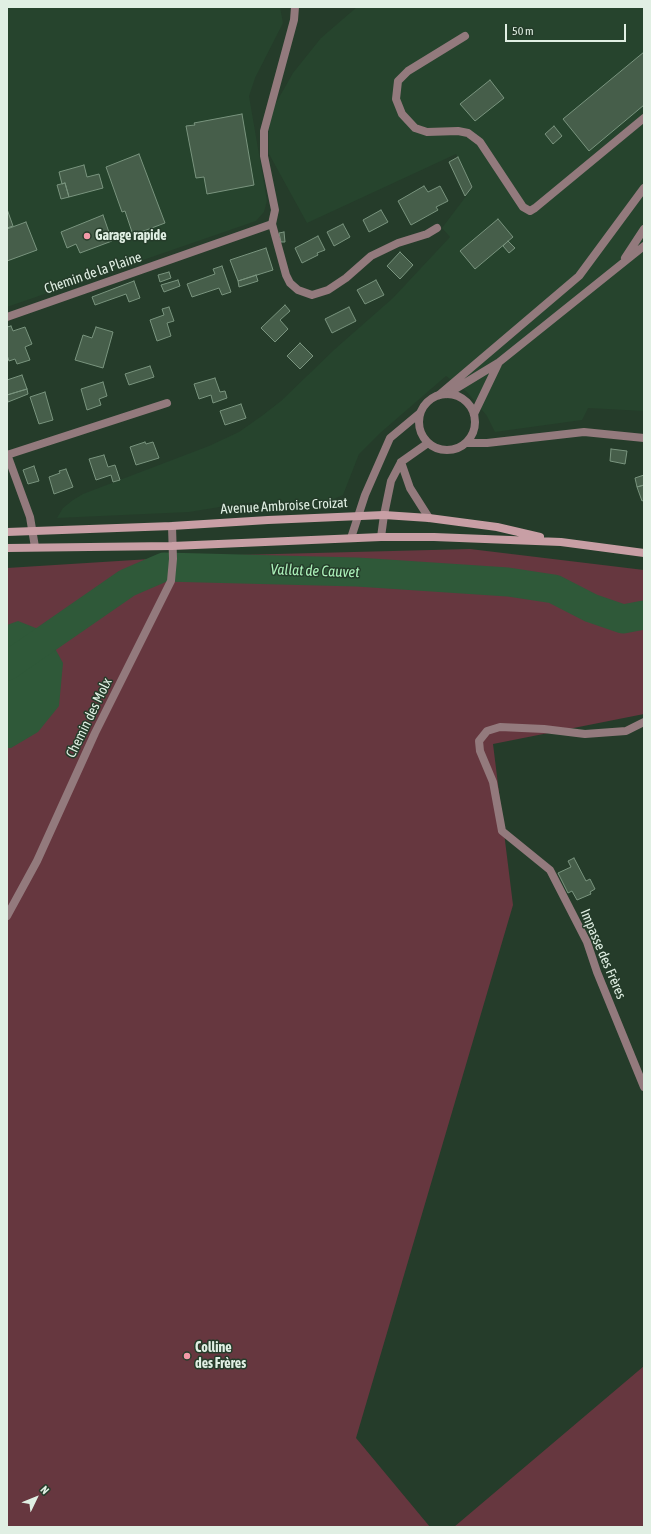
<!DOCTYPE html>
<meta charset="utf-8">
<style>
body{margin:0}
#map{position:relative;width:651px;height:1534px;overflow:hidden;background:#253c2a;font-family:"Asap Condensed",sans-serif}
canvas{display:block}
.frame{position:absolute;inset:0;border:8px solid #e0efe3;pointer-events:none}
.north{position:absolute;left:16px;top:1478px;width:40px;height:40px;-webkit-text-stroke:3px #253c2a;paint-order:stroke;rotate:47deg;font-size:11px;font-weight:700;line-height:16px;text-align:center;color:#e0efe3}
.north::after{content:'';display:block;margin:auto;width:14px;height:18px;background:#e0efe3;clip-path:polygon(50% 0,100% 100%,50% 72%,0 100%)}
.scale{position:absolute;left:505px;top:24px;width:121px;height:18px;box-sizing:border-box;border:2px solid #e0efe3;border-top:0;padding-left:5px;font-size:12px;line-height:14px;white-space:nowrap;color:#e0efe3;-webkit-text-stroke:3px #253c2a;paint-order:stroke}
</style>
<div id="map">
<canvas width="651" height="1534"></canvas>
<div class="frame"></div>
<div class="north">N</div>
<div class="scale">50 m</div>
</div>
<script>
const g = document.querySelector('canvas').getContext('2d');
g.lineJoin = 'round';
function fill(path, color) { g.fillStyle = color; g.fill(path, 'evenodd'); }
const poly = rows => new Path2D(rows.map(r => 'M' + r).join(''));
function strokePath(path, color, width, dash) { g.strokeStyle = color; g.lineWidth = width; g.lineCap = dash ? 'butt' : 'round'; g.setLineDash(dash || []); g.stroke(path); }
function write(font, color, halo, rows, align = 'center') {
  g.font = font + ' "Asap Condensed",sans-serif'; g.lineWidth = 3; g.setLineDash([]); g.textBaseline = 'middle'; g.strokeStyle = halo; g.fillStyle = color; for (const [text, x, y, turn = 0] of rows) {
    g.save(); g.translate(x, y); g.rotate((+turn || 0) * Math.PI / 180); g.textAlign = isNaN(turn) ? turn : align; if (halo) g.strokeText(text, 0, 0); g.fillText(text, 0, 0); g.restore();
  }
}
fill(poly([
 [7,7,280,7,283,23,255,78,249,96,267,201,264,212,256,221,7,307],
 [357,7,644,7,644,411,588,408,582,420,495,432,487,416,467,392,446,376,379,434,359,454,343,495,329,501,244,503,189,512,57,518,63,508,73,500,83,494,209,446,239,432,263,415,281,401,335,349,393,298,450,237,442,228,473,187,456,154,307,223,269,154,269,129,272,110,293,73,321,38]
]), '#26442d');
fill(poly([
 [470,549,644,570,644,714,493,744,513,905,356,1438,430,1527,7,1527,7,568,198,556],
 [644,1366,644,1527,454,1527]
]), '#66373f');
fill(poly([
 [18,621,46,632,63,663,59,706,38,732,11,748,7,748,7,625]
]), '#2f5939');
strokePath(poly([
 [7,666,127,583,164,567,357,572,508,582,554,589,591,608,623,619,644,615]
]), '#2f5939', 29);
const building = poly([
 [644,52,644,105,589,151,563,119,644,52],
 [490,80,504,98,475,121,460,104,490,80],
 [242,114,254,185,207,194,204,177,196,178,186,126,195,125,194,123,242,114],
 [554,126,562,136,553,144,545,134,554,126],
 [139,154,165,223,133,235,125,211,122,212,106,167,139,154],
 [458,157,472,187,465,196,449,162,458,157],
 [84,165,87,177,99,174,103,188,69,197,65,183,62,184,59,172,84,165],
 [65,183,69,197,61,199,57,185,65,183],
 [424,186,428,192,440,186,448,201,436,207,438,210,411,225,398,201,424,186],
 [7,209,13,226,7,228,7,209],
 [381,210,388,222,369,232,363,220,381,210],
 [103,215,112,241,80,253,76,244,67,248,61,232,103,215],
 [498,219,513,237,475,269,460,251,498,219],
 [26,222,37,250,7,261,7,229,26,222],
 [343,224,350,237,334,246,327,232,343,224],
 [284,232,285,242,281,242,279,233,284,232],
 [318,236,325,250,317,253,318,255,302,263,295,248,318,236],
 [508,241,515,248,509,253,503,246,508,241],
 [266,248,273,270,238,281,230,260,266,248],
 [400,252,413,265,400,279,387,266,400,252],
 [222,266,231,292,222,295,219,288,192,297,187,284,215,274,213,269,222,266],
 [169,272,171,278,160,282,158,275,169,272],
 [256,275,258,281,239,287,238,281,256,275],
 [178,280,180,286,164,292,161,285,178,280],
 [376,280,384,295,365,304,357,290,376,280],
 [134,281,140,298,129,302,126,294,95,305,92,297,134,281],
 [285,305,290,311,280,320,288,329,275,342,261,328,285,305],
 [169,307,174,321,167,323,171,336,157,341,150,320,164,315,162,309,169,307],
 [349,307,356,321,332,333,325,319,349,307],
 [11,326,13,331,25,327,32,344,25,347,30,360,17,364,15,359,9,361,7,355,7,327,11,326],
 [96,327,113,332,103,368,75,360,83,335,92,338,96,327],
 [300,343,313,356,300,369,287,356,300,343],
 [150,366,154,377,129,385,125,374,150,366],
 [22,375,27,389,7,395,7,380,22,375],
 [215,378,220,392,225,391,227,398,213,403,211,395,199,399,194,384,215,378],
 [103,382,107,396,99,399,101,405,87,410,81,389,103,382],
 [27,389,28,394,8,402,7,395,27,389],
 [45,392,53,420,39,424,30,397,45,392],
 [241,404,246,418,225,425,220,411,241,404],
 [145,442,146,444,153,442,159,458,136,465,130,447,145,442],
 [611,449,627,451,625,464,610,461,611,449],
 [104,455,108,467,115,465,120,480,113,482,111,475,96,480,89,459,104,455],
 [34,466,39,481,28,484,23,470,34,466],
 [66,469,73,487,54,494,49,477,60,473,59,471,66,469],
 [644,475,644,485,637,487,635,478,644,475],
 [644,485,644,500,642,501,637,487,644,485],
 [574,858,586,881,590,879,595,889,590,892,591,894,577,900,572,891,568,893,558,873,571,867,568,861,574,858]
]);
fill(building, '#465e4a');
strokePath(building, '#79947e', 1);
strokePath(poly([
 [465,36,408,71,398,81,396,99,402,114,415,128,427,132,458,131,468,133,480,142,523,207,530,211,535,208,644,118],
 [625,258,644,229],
 [447,394,498,363,644,246],
 [439,395,579,276,644,188],
 [474,414,498,364]
]), '#937a7d', 8);
strokePath(poly([
 [295,7,294,20,264,131,264,156,275,210,272,224,286,275,290,283,298,290,312,295,328,290,346,278,371,256,398,243,427,234,437,228],
 [7,317,272,224],
 '419 422a28 28 0 1 1 56 0a28 28 0 1 1-56 0Z',
 [466,443,487,443,584,432,644,438],
 [7,454,30,517,35,547],
 [7,455,167,403],
 [401,462,410,488,429,518],
 [381,537,384,515,391,481,401,462,428,443],
 [351,538,365,495,390,438,420,413],
 [644,722,626,731,585,734,544,729,500,727,487,731,479,741,480,751,493,782,502,831,550,870,587,942,597,972,644,1087],
 [7,916,37,861,95,733,171,581,173,559,172,526]
]), '#937a7d', 8);
strokePath(poly([
 [7,532,172,526,268,520,384,515,429,518,497,527,540,537],
 [7,548,172,546,381,537,434,537,561,542,644,553]
]), '#c89fa5', 8);
for (const [x, y, r, color] of [
 [87,236,4,"#f39aa8"],
 [187,1356,4,"#f39aa8"]
]) { const dot = new Path2D(); dot.arc(x, y, r, 0, 2 * Math.PI); g.fillStyle = color; g.fill(dot); strokePath(dot, '#253c2a', 1.5); }
write('bold 14px', '#e0efe3', '#253c2a', [
 ["Garage rapide",95,236],
 ["Colline",195,1348],
 ["des Frères",195,1364]
], 'left');
write('14px', '#e0efe3', '#253c2a', [
 ["Chemin de la Plaine",93,273,-19],
 ["Avenue Ambroise Croizat",284,506,-3],
 ["Chemin des Molx",89,718,-64],
 ["Impasse des Frères",603,954,67]
]);
write('italic 15px', '#acf1ba', '#253c2a', [
 ["Vallat de Cauvet",315,571,2]
]);
</script>
